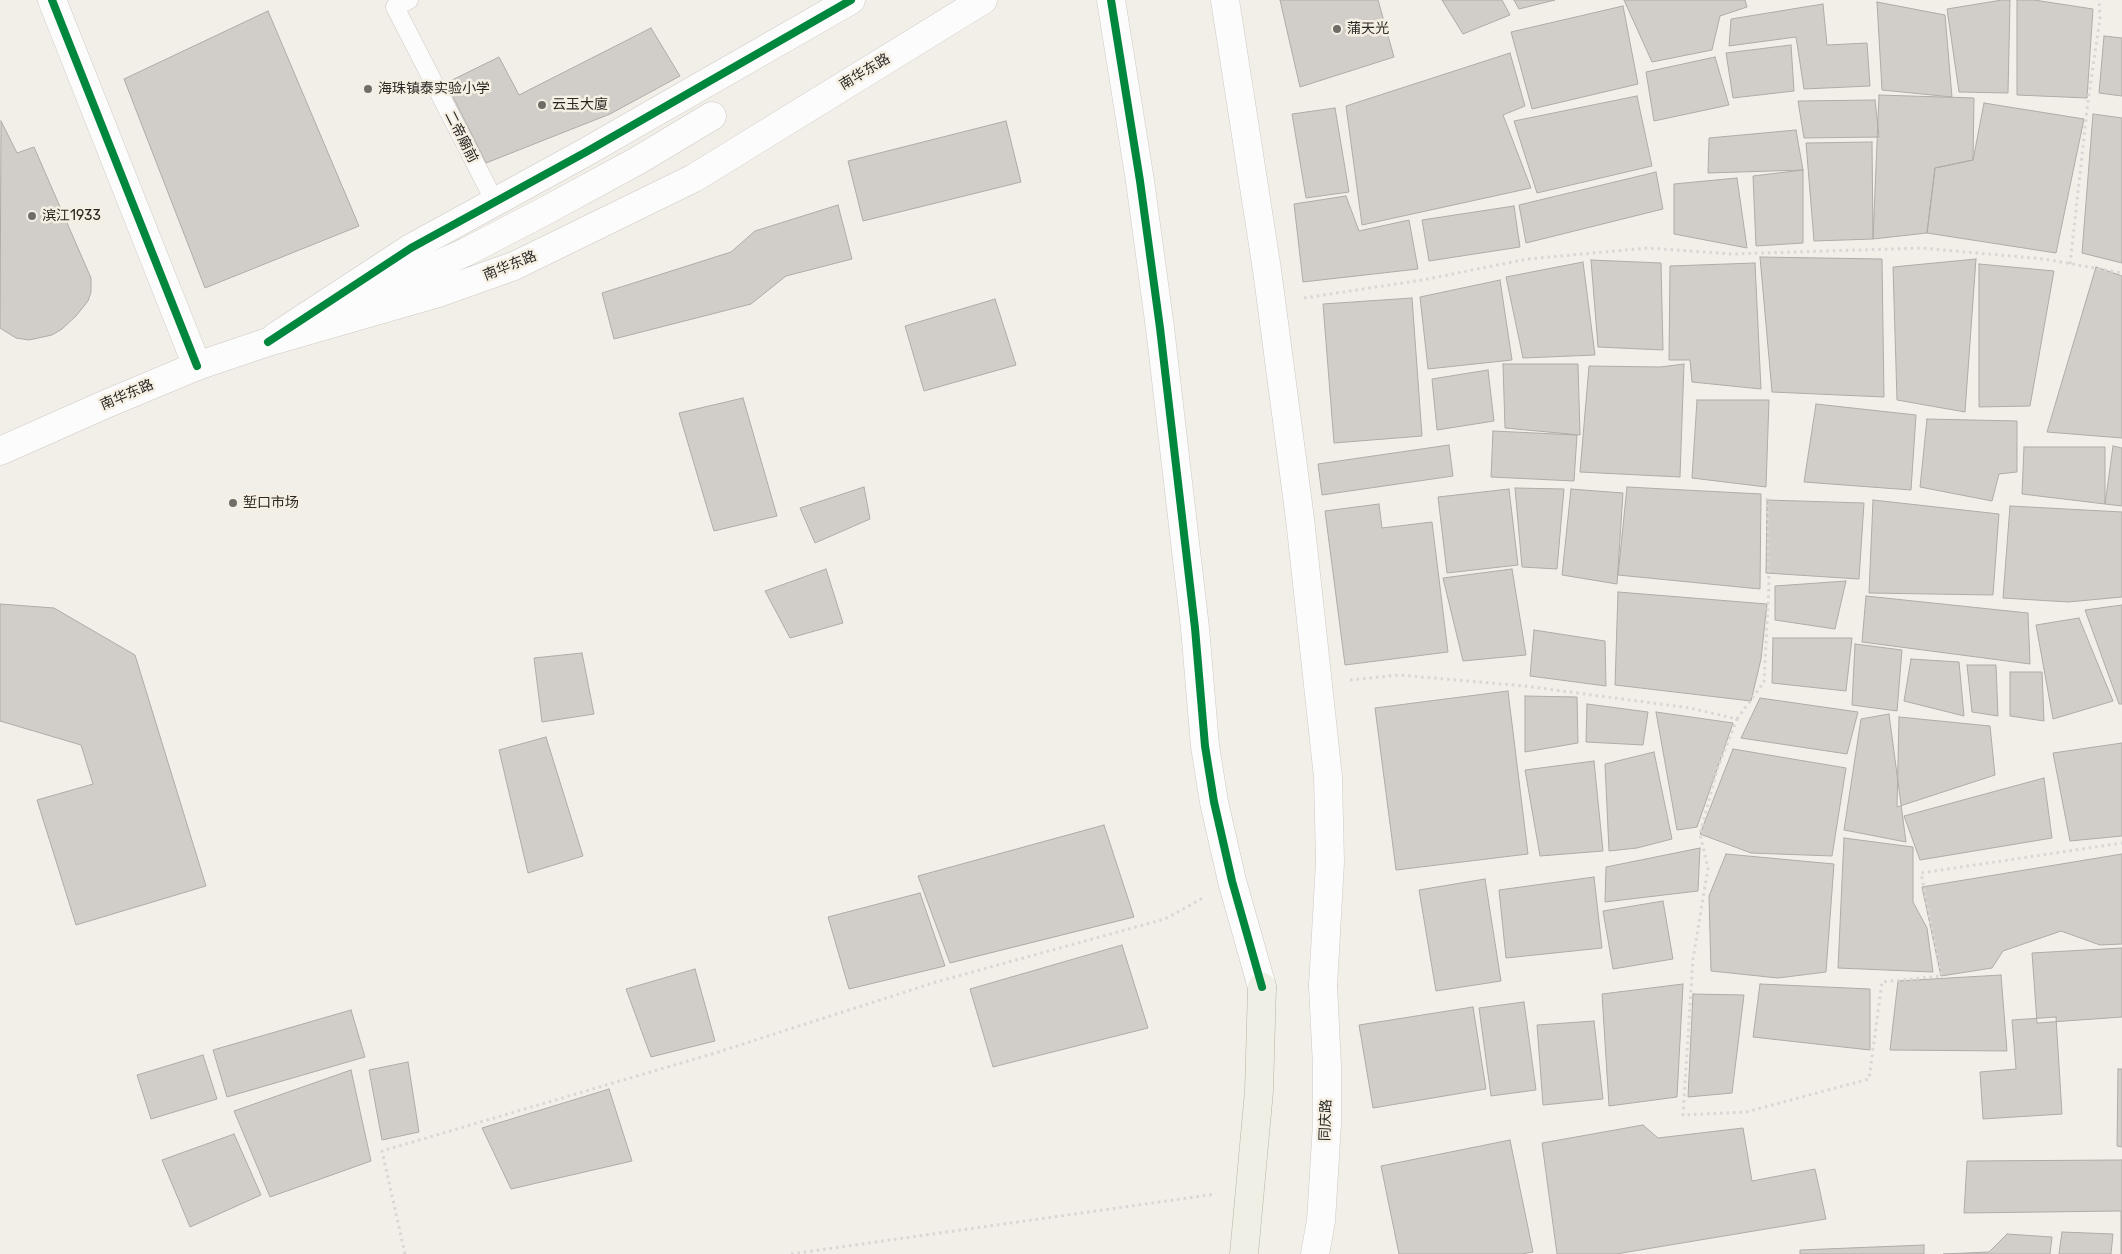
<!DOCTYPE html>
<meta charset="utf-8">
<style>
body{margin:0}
canvas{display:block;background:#f2eee8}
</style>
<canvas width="2122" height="1254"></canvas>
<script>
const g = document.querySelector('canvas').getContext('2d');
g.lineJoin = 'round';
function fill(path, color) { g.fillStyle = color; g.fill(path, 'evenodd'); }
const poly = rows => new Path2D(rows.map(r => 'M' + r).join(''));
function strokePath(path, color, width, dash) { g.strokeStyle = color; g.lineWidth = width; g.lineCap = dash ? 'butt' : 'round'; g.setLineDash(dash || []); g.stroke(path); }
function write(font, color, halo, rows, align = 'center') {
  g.font = font + ' Rubik,"Noto Sans SC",sans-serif'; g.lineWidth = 5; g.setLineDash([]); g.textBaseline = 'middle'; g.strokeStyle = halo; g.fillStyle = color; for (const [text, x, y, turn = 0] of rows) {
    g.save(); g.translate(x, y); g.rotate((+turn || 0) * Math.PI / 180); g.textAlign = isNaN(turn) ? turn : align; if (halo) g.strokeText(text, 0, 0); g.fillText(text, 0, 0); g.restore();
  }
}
const building = poly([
 [1280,0,1378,0,1394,57,1300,87,1280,0],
 [1442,0,1502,0,1510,15,1463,34,1442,0],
 [1514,0,1555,0,1519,9,1514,0],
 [1624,0,1745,0,1747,7,1720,16,1712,50,1652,62,1624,0],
 [2002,0,2010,0,2008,93,1959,92,1947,9,2002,0],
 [2017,0,2034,0,2093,9,2087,98,2017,95,2017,0],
 [1877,2,1945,15,1952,97,1882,90,1877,2],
 [1823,4,1827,45,1867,43,1870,86,1804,89,1796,37,1729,46,1731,19,1823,4],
 [1623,6,1638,84,1532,109,1511,32,1623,6],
 [268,11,359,226,205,288,124,79,268,11],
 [651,28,680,76,610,114,486,163,446,83,499,57,519,95,651,28],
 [2104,36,2122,38,2122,96,2099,93,2104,36],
 [1791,45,1794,91,1733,98,1726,53,1791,45],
 [1510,53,1525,106,1503,115,1531,188,1362,225,1346,106,1510,53],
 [1715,57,1729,105,1654,121,1646,72,1715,57],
 [1879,95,1974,98,1973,160,1935,168,1927,233,1873,239,1879,95],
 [1637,96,1652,166,1537,193,1514,121,1637,96],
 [1875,100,1879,137,1804,138,1798,101,1875,100],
 [1984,103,2084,119,2056,253,1927,233,1935,168,1973,160,1984,103],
 [1335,108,1349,192,1306,198,1292,114,1335,108],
 [2093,114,2122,118,2122,263,2082,253,2093,114],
 [1,121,17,153,34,147,91,278,91,292,88,301,76,316,62,329,52,335,29,340,16,338,0,328,1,121],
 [1006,121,1021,182,863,221,848,161,1006,121],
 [1796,130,1803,170,1708,173,1709,138,1796,130],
 [1872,142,1873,239,1814,241,1806,143,1872,142],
 [1803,170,1803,243,1756,246,1753,176,1803,170],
 [1656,172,1663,209,1526,243,1519,205,1656,172],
 [1737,178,1747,248,1674,234,1674,184,1737,178],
 [1346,196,1359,231,1409,220,1418,269,1303,282,1294,204,1346,196],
 [838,205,852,259,786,276,751,304,614,339,602,293,731,252,755,231,838,205],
 [1514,206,1520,247,1429,261,1422,220,1514,206],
 [1760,257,1882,259,1884,397,1772,392,1760,257],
 [1976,259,1965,412,1897,400,1893,267,1976,259],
 [1591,260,1661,263,1663,350,1598,347,1591,260],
 [1583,262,1595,355,1523,358,1506,277,1583,262],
 [1755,263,1761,389,1692,382,1690,360,1669,360,1670,266,1755,263],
 [1979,264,2054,271,2030,406,1979,407,1979,264],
 [2096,267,2122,276,2122,438,2047,432,2096,267],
 [1500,280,1512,360,1428,369,1420,297,1500,280],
 [1412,298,1422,436,1334,443,1323,304,1412,298],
 [995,299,1016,365,924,391,905,326,995,299],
 [1503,364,1578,364,1580,435,1505,428,1503,364],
 [1684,364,1680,477,1580,472,1589,366,1660,367,1684,364],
 [1488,370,1494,421,1437,430,1432,379,1488,370],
 [743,398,777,516,714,531,679,413,743,398],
 [1697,400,1769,400,1766,487,1692,478,1697,400],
 [1816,404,1916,415,1911,490,1804,482,1816,404],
 [1927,419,2017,421,2017,472,1999,474,1992,501,1920,487,1927,419],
 [1493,431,1577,435,1574,481,1491,477,1493,431],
 [1449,445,1453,476,1322,495,1318,464,1449,445],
 [2113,446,2122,448,2122,506,2105,504,2113,446],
 [2024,447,2105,447,2105,504,2022,494,2024,447],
 [864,487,870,519,815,543,800,508,864,487],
 [1627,487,1761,494,1760,589,1618,575,1627,487],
 [1515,488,1564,489,1557,569,1522,567,1515,488],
 [1509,489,1518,565,1447,573,1438,497,1509,489],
 [1571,489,1623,493,1617,584,1562,575,1571,489],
 [1767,500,1864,503,1859,579,1766,573,1767,500],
 [1873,500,1999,514,1993,595,1869,593,1873,500],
 [1379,504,1382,528,1432,522,1448,652,1345,665,1325,511,1379,504],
 [2010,506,2122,512,2122,597,2068,602,2003,598,2010,506],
 [826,569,843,623,790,638,765,591,826,569],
 [1512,569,1526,655,1463,661,1443,578,1512,569],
 [1846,581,1835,629,1775,620,1775,586,1846,581],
 [1618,592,1767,604,1761,659,1751,701,1615,685,1618,592],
 [1866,596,2028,613,2030,664,1862,642,1866,596],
 [0,604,54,608,135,655,206,886,76,925,37,800,93,784,81,745,0,721,0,604],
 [2122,605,2122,704,2119,704,2085,610,2122,605],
 [2079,618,2113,701,2053,719,2036,625,2079,618],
 [1534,630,1605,641,1606,686,1530,676,1534,630],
 [1773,638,1852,638,1846,691,1772,683,1773,638],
 [1855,644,1902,650,1897,711,1852,705,1855,644],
 [582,653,594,714,542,722,534,658,582,653],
 [1911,659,1959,662,1964,716,1904,701,1911,659],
 [1967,665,1996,665,1998,716,1972,712,1967,665],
 [2010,672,2042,672,2044,721,2010,716,2010,672],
 [1508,691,1528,854,1396,870,1375,708,1508,691],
 [1525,696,1577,697,1578,743,1525,752,1525,696],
 [1760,698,1858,712,1847,754,1741,738,1760,698],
 [1587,704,1648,712,1643,745,1586,742,1587,704],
 [1656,712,1733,723,1697,827,1677,830,1656,712],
 [1889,714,1906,842,1844,830,1861,719,1889,714],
 [1899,717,1990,726,1995,775,1897,807,1899,717],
 [546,737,583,856,528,873,499,750,546,737],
 [2122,743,2122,836,2070,841,2053,753,2122,743],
 [1733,749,1846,768,1832,856,1751,853,1700,834,1733,749],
 [1654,752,1672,839,1637,848,1609,851,1605,764,1654,752],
 [1594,761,1603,851,1540,856,1525,770,1594,761],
 [2044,778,2052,838,1920,860,1904,816,2044,778],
 [1104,825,1134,917,950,963,918,876,1104,825],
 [1844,838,1913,847,1913,902,1927,928,1933,972,1838,968,1844,838],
 [1700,848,1698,891,1605,902,1606,867,1700,848],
 [1726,854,1834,864,1826,972,1778,978,1711,971,1709,896,1726,854],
 [2122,854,2122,944,2100,945,2061,931,2003,951,1992,968,1941,976,1922,887,2122,854],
 [1594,877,1602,948,1506,958,1499,890,1594,877],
 [1485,879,1501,981,1436,991,1419,890,1485,879],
 [920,893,945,966,849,989,828,917,920,893],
 [1663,901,1673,959,1613,969,1603,911,1663,901],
 [1122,945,1148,1028,993,1067,970,989,1122,945],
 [2122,948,2122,1017,2037,1023,2032,953,2122,948],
 [695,969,715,1041,651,1057,626,989,695,969],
 [2001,975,2007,1051,1890,1050,1898,981,2001,975],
 [1683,984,1677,1097,1609,1106,1602,994,1683,984],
 [1760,984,1870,989,1870,1050,1753,1037,1760,984],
 [1693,994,1744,995,1732,1093,1688,1097,1693,994],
 [1524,1002,1536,1090,1491,1096,1479,1008,1524,1002],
 [1473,1007,1486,1089,1373,1108,1359,1025,1473,1007],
 [351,1010,365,1057,227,1097,213,1050,351,1010],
 [2056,1017,2062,1114,1983,1119,1980,1072,2016,1069,2012,1020,2056,1017],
 [1594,1021,1603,1099,1543,1105,1537,1025,1594,1021],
 [203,1055,217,1099,151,1119,137,1075,203,1055],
 [408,1062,419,1132,382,1140,369,1070,408,1062],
 [2118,1069,2122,1069,2122,1147,2117,1146,2118,1069],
 [351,1070,371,1161,270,1197,234,1111,351,1070],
 [609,1089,632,1161,511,1189,482,1128,609,1089],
 [1643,1125,1658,1138,1743,1128,1752,1181,1815,1169,1826,1219,1616,1254,1557,1254,1542,1143,1643,1125],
 [234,1134,261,1195,190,1227,162,1160,234,1134],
 [1510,1140,1533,1252,1521,1254,1399,1254,1381,1166,1510,1140],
 [2122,1160,2122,1254,2121,1254,2121,1211,1964,1213,1967,1161,2122,1160],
 [2062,1232,2113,1234,2111,1254,2059,1254,2062,1232],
 [2007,1234,2052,1237,2050,1254,1943,1254,1989,1252,2007,1234],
 [1924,1245,1924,1254,1800,1254,1800,1250,1924,1245]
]);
fill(building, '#d1cdc9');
strokePath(building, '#afaca8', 1);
const service = poly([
 [409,0,395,7,494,200]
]);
const minor = poly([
 [52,0,197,366]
]);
const tertiary = poly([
 [1111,0,1140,181,1160,328,1195,628,1205,746,1214,802,1232,881,1262,987],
 [1225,0,1267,270,1300,519,1328,777,1330,862,1323,986],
 [275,337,411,248,586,152,851,0]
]);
const secondary = poly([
 [355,302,466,252,543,212,637,161,712,116],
 [0,451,106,404,197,366,268,342,438,293,514,266,694,178,983,0],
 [1315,1254,1321,1221,1327,1124,1327,1066,1323,986]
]);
const primary = poly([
 [1244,1254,1259,1091,1262,987]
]);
strokePath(service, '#cdcac5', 19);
strokePath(minor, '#cdcac5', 29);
strokePath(tertiary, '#cdcac5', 29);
strokePath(secondary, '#cdcac5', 29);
strokePath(primary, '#b7b6a5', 29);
strokePath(poly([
 [2070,264,2088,101,2100,18,2099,0],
 [1304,298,1422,280,1528,259,1648,248,1732,254,1922,248,2044,259,2122,273],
 [1350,680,1399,675,1525,686,1690,708,1737,719,1717,770,1700,834,1708,868,1693,959,1683,1115,1746,1112,1869,1079,1882,982,1941,976,1921,873,2122,843],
 [1737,719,1764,682,1769,586,1767,494],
 [405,1254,382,1151,715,1053,936,982,1165,919,1203,898],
 [791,1254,1216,1194]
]), '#d8d7d5', 3, [2.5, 4]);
strokePath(service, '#fdfcfc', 18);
strokePath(minor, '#fdfcfc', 28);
strokePath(tertiary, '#fdfcfc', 28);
strokePath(secondary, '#fdfcfc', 28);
strokePath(primary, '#efefe6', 28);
strokePath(poly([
 [52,0,197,366],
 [1111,0,1140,181,1160,328,1195,628,1205,746,1214,802,1232,881,1262,987],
 [268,342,411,248,586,152,851,0]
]), '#00873e', 8);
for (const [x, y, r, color] of [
 [1337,29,5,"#706d69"],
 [368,89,5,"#706d69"],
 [542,105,5,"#706d69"],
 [32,216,5,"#706d69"],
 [233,503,5,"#706d69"]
]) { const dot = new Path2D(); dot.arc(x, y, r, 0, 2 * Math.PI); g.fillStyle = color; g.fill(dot); strokePath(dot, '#f6efe4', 2); }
write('14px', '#2a2824', '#f6efe4', [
 ["蒲天光",1347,29],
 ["海珠镇泰实验小学",378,89],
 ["云玉大廈",552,105],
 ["滨江1933",42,216],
 ["堑口市场",243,503]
], 'left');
write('14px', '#2a2824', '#f6efe4', [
 ["南华东路",865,72,-31],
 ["二帝廟前",461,137,63],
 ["南华东路",510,266,-22],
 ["南华东路",127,395,-23],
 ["同庆路",1326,1120,-88]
]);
</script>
